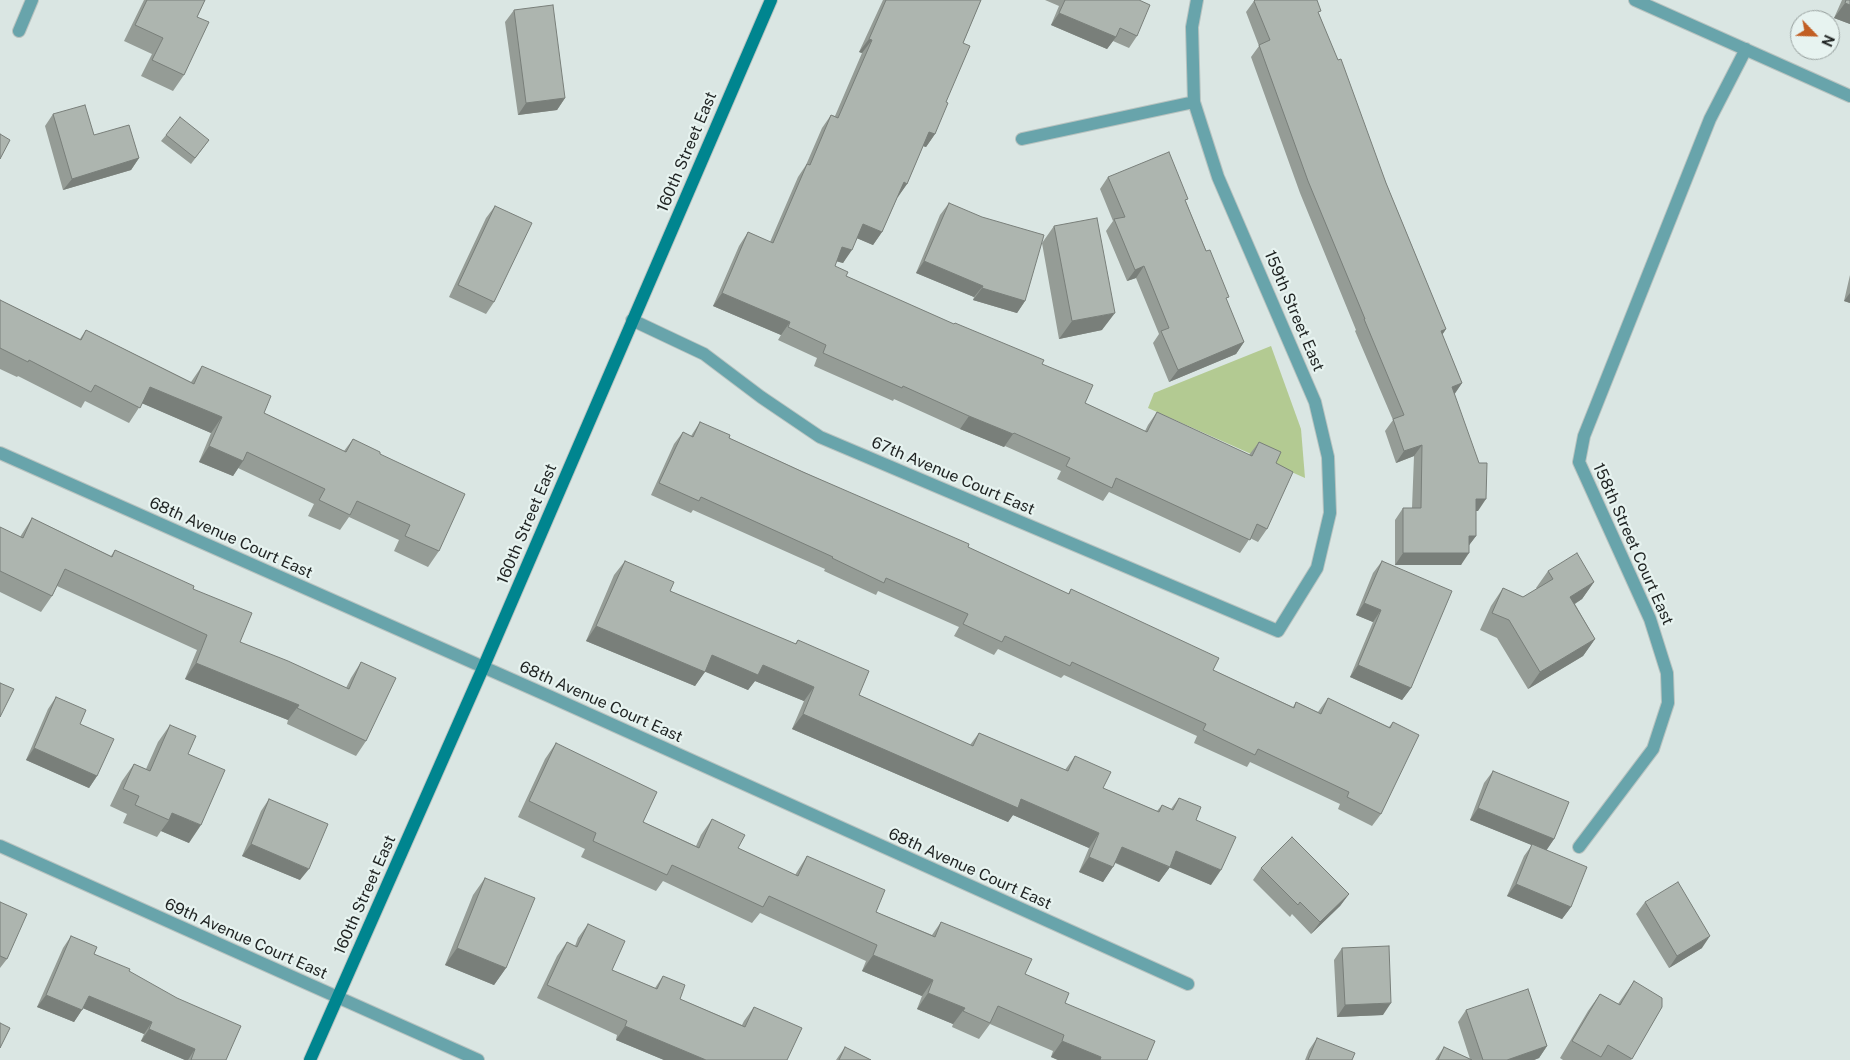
<!DOCTYPE html>
<style>
body{margin:0}
#map{position:relative;width:1850px;height:1060px;overflow:hidden;background:#dae6e3;font-family:"Public Sans",sans-serif}
canvas{display:block}
.north{position:absolute;left:1790px;top:10px;width:50px;height:50px;box-sizing:border-box;background:#e7f3f0;border:1px solid #97a09e;border-radius:50%;rotate:114deg;font-size:14px;font-weight:700;line-height:20px;text-align:center;color:#1f2322}
.north::after{content:'';display:block;margin:auto;width:18px;height:22px;background:#c25f24;clip-path:polygon(50% 0,100% 100%,50% 72%,0 100%)}
</style>
<div id="map">
<canvas width="1850" height="1060"></canvas>
<div class="north">N</div>
</div>
<script>
const g = document.querySelector('canvas').getContext('2d');
g.lineJoin = 'round';
function fill(path, color) { g.fillStyle = color; g.fill(path, 'evenodd'); }
const poly = rows => new Path2D(rows.map(r => 'M' + r).join(''));
function strokePath(path, color, width, dash) { g.strokeStyle = color; g.lineWidth = width; g.lineCap = dash ? 'butt' : 'round'; g.setLineDash(dash || []); g.stroke(path); }
function write(font, color, halo, rows, align = 'center') {
  g.font = font + ' "Public Sans",sans-serif'; g.lineWidth = 4.5; g.setLineDash([]); g.textBaseline = 'middle'; g.strokeStyle = halo; g.fillStyle = color; for (const [text, x, y, turn = 0] of rows) {
    g.save(); g.translate(x, y); g.rotate((+turn || 0) * Math.PI / 180); g.textAlign = isNaN(turn) ? turn : align; if (halo) g.strokeText(text, 0, 0); g.fillText(text, 0, 0); g.restore();
  }
}
fill(poly([
 [1271,346,1301,429,1305,478,1148,408,1154,393]
]), '#b3ca92');
const minor = poly([
 [1635,0,1850,96],
 [19,31,32,0],
 [1022,139,1194,102],
 [632,320,704,354,761,397,820,437,1278,631,1317,568,1330,513,1328,457,1315,402,1218,177,1194,102,1192,27,1197,0],
 [0,453,551,697,1188,984],
 [0,846,478,1060],
 [1579,847,1653,749,1668,703,1667,673,1650,619,1579,462,1584,436,1710,119,1746,49]
]);
const secondary = poly([
 [310,1060,483,668,771,0]
]);
strokePath(minor, '#b8c3c0', 14);
strokePath(secondary, '#b8c3c0', 14);
strokePath(minor, '#68a4ab', 12);
strokePath(secondary, '#00858f', 12);
fill(poly([
 [144,0,205,0,197,17,184,75,173,91,141,76,152,54,124,41],
 [883,0,981,0,963,43,946,102,935,134,926,147,923,146,907,184,898,196,882,232,873,245,857,238,843,263,836,261,835,266,846,276,1042,364,1085,403,1145,431,1148,425,1157,412,1249,455,1259,442,1276,463,1267,529,1258,542,1250,538,1240,553,1109,492,1103,501,1057,479,1061,471,1005,446,1004,447,960,429,894,399,893,401,814,366,817,358,778,340,781,335,713,306,739,246,748,232,770,242,798,177,806,165,822,128,831,115,835,116,862,53,859,52],
 [1045,0,1139,0,1137,36,1129,48,1113,41,1107,49,1051,25,1059,6],
 [1842,0,1850,0,1850,24,1834,18],
 [1254,1,1319,14,1386,183,1446,329,1442,335,1462,383,1454,394,1478,511,1476,511,1476,536,1469,545,1461,565,1395,565,1395,520,1403,508,1412,508,1414,456,1396,463,1385,431,1393,420,1355,331,1356,330,1300,193,1251,57,1259,46,1246,12],
 [514,10,565,98,557,110,518,115,505,22],
 [53,114,94,135,139,158,131,170,63,190,45,126],
 [166,135,209,140,191,164,161,141],
 [1108,177,1186,202,1244,342,1236,354,1169,382,1153,343,1159,334,1136,278,1127,281,1106,231,1113,221,1100,189],
 [949,203,1025,301,1017,313,973,300,974,297,916,273,940,215],
 [495,206,494,302,486,314,449,297,486,218],
 [1054,226,1102,330,1059,339,1042,243],
 [1850,275,1850,303,1844,301],
 [0,300,80,339,86,330,191,382,202,366,264,413,344,451,353,439,380,454,439,551,428,567,394,551,399,540,349,517,340,530,308,516,314,504,238,468,233,476,199,462,211,433,142,403,129,423,85,401,81,408,18,376,17,377,0,369],
 [700,422,729,438,968,547,1068,594,1071,589,1213,670,1293,707,1296,702,1318,712,1328,698,1389,727,1393,722,1381,814,1372,826,1338,809,1340,804,1250,762,1247,767,1194,743,1197,736,1064,675,1061,678,998,649,994,655,954,636,959,627,878,591,876,595,824,571,825,569,693,510,691,513,651,495,674,444,683,432,691,436],
 [32,518,111,556,115,550,193,589,240,642,346,688,351,678,361,662,366,741,356,756,287,724,288,720,185,679,197,650,57,586,52,596,41,612,0,592,0,527,20,537],
 [625,561,670,591,795,644,798,640,859,695,970,745,979,733,1065,770,1075,756,1103,788,1157,811,1162,805,1171,809,1179,798,1196,820,1211,885,1170,867,1159,882,1115,863,1103,882,1079,872,1089,848,1013,815,1008,822,792,729,804,701,755,681,748,690,705,671,695,686,586,641,614,575],
 [1382,561,1411,688,1402,700,1350,677,1373,622,1356,615,1373,573],
 [1548,571,1594,582,1582,599,1575,604,1595,639,1583,656,1528,689,1497,638,1480,630,1491,606,1503,588,1523,597,1537,589,1536,588],
 [56,697,80,724,97,776,89,788,26,760,48,709],
 [170,725,188,754,189,843,161,831,157,837,123,823,127,814,110,806,122,781,134,764,146,769,158,742],
 [556,743,643,822,696,846,701,835,712,819,738,848,795,875,807,856,876,912,932,935,941,922,1025,974,1065,1003,1147,1060,1058,1060,1051,1057,1053,1051,990,1024,979,1039,952,1027,953,1024,917,1009,922,996,862,971,866,961,760,913,752,923,663,881,656,891,581,857,585,849,518,817,545,759],
 [1493,771,1554,839,1546,850,1571,907,1562,919,1507,896,1524,856,1532,845,1470,820,1484,783],
 [269,799,300,880,242,856,261,811],
 [1261,868,1349,894,1340,906,1311,934,1292,914,1290,917,1253,880],
 [485,878,506,968,494,985,445,965,473,895],
 [0,902,7,959,0,968],
 [1645,902,1702,948,1669,968,1636,914],
 [588,924,612,970,655,988,663,976,680,999,742,1025,744,1021,754,1007,787,1060,664,1060,616,1040,617,1035,537,998,557,956,567,942,575,946,578,938],
 [71,936,94,954,129,971,226,1060,185,1060,141,1041,144,1034,83,1008,74,1022,37,1007,63,948],
 [1342,948,1383,1015,1337,1017,1334,960],
 [1634,981,1662,1007,1631,1060,1563,1060,1560,1058,1588,1011,1600,994,1618,1004],
 [1466,1010,1547,1046,1539,1058,1534,1060,1435,1060,1444,1047,1470,1059,1458,1022],
 [1317,1038,1352,1060,1305,1060,1309,1050],
 [845,1047,871,1060,836,1060]
]), '#959c96');
fill(poly([
 [1845,3,1850,5,1850,24,1834,18],
 [1059,13,1116,37,1107,49,1051,25],
 [869,39,872,40,862,53,859,52],
 [565,98,557,110,518,115,526,103],
 [929,132,935,134,926,147,920,145],
 [139,158,131,170,63,190,72,179],
 [904,182,907,184,898,197,895,195],
 [863,224,882,232,873,245,854,237],
 [842,247,852,250,843,263,832,260],
 [924,261,983,286,974,297,916,273],
 [1144,266,1136,278,1127,281,1135,270],
 [982,288,1025,301,1017,313,973,300],
 [722,293,790,322,781,335,713,306],
 [1850,293,1850,303,1844,301],
 [1115,313,1102,330,1059,339,1072,321],
 [1446,329,1438,341,1441,331],
 [1244,342,1236,354,1169,382,1178,370],
 [1462,383,1454,395,1452,387],
 [150,387,222,417,211,433,139,402],
 [969,416,1013,434,1004,447,960,429],
 [1422,445,1414,456,1396,463,1404,451],
 [209,446,243,461,233,476,199,462],
 [1476,499,1486,499,1478,511,1468,511],
 [1469,536,1476,536,1467,548],
 [1403,553,1469,553,1461,565,1395,565],
 [1594,582,1582,599,1558,614,1570,597],
 [1364,603,1381,610,1373,622,1356,615],
 [596,626,705,672,695,686,586,641],
 [1595,639,1583,656,1528,689,1540,672],
 [712,655,763,665,814,687,804,701,755,681,748,690,701,670],
 [196,663,299,705,288,720,185,679],
 [1358,665,1411,688,1402,700,1350,677],
 [803,714,1021,799,1099,833,1089,848,1013,815,1008,822,792,729],
 [34,748,97,776,89,788,26,760],
 [1478,808,1554,839,1546,851,1470,820],
 [172,813,201,825,189,843,161,831,169,820],
 [251,844,309,869,300,880,242,856],
 [1122,847,1170,867,1159,882,1112,861],
 [1176,851,1221,870,1211,885,1166,866],
 [1089,857,1113,867,1103,882,1079,872],
 [1516,884,1571,907,1562,919,1507,896],
 [1349,894,1340,906,1311,934,1320,922],
 [1710,936,1702,948,1669,968,1677,956],
 [457,948,506,968,494,985,445,965],
 [873,955,933,980,922,996,862,971],
 [928,993,965,1008,953,1024,917,1009],
 [46,995,82,1010,74,1022,37,1007],
 [89,996,152,1022,144,1034,80,1007],
 [1391,1003,1383,1015,1337,1017,1345,1005],
 [625,1026,706,1060,664,1060,616,1040],
 [149,1029,195,1049,188,1060,185,1060,141,1041],
 [1062,1041,1101,1057,1100,1060,1058,1060,1051,1057],
 [1547,1046,1539,1058,1534,1060,1507,1060]
]), '#797f7a');
const building = poly([
 [147,0,205,0,197,17,209,22,184,75,152,60,163,38,135,25,147,0],
 [886,0,981,0,963,43,970,46,946,102,948,103,935,134,929,132,907,184,904,182,882,232,863,224,852,250,842,247,835,266,848,272,846,276,954,324,955,323,1044,360,1042,364,1093,385,1085,403,1147,432,1157,412,1252,456,1259,442,1281,452,1276,463,1293,472,1267,529,1257,524,1250,540,1116,478,1112,488,1066,466,1070,458,1014,433,1013,434,969,416,903,386,902,388,823,353,826,345,788,327,790,322,722,293,748,232,773,243,807,164,810,165,831,115,838,118,872,40,869,39,886,0],
 [1065,0,1139,0,1150,5,1137,36,1120,28,1116,37,1059,13,1065,0],
 [1255,0,1317,0,1321,11,1318,12,1338,60,1341,59,1386,183,1446,329,1441,331,1462,383,1452,387,1479,463,1487,463,1486,499,1476,499,1476,536,1469,536,1469,553,1403,553,1403,508,1421,508,1422,445,1404,451,1393,419,1404,415,1364,319,1365,319,1308,181,1259,45,1270,40,1254,1,1255,0],
 [1846,0,1850,0,1850,5,1845,3,1846,0],
 [553,5,565,98,526,103,514,10,553,5],
 [85,105,94,135,129,125,139,158,72,179,53,114,85,105],
 [180,117,209,140,195,158,166,135,180,117],
 [0,134,10,140,0,159,0,134],
 [1169,152,1188,199,1185,200,1206,251,1210,250,1229,297,1226,298,1244,342,1178,370,1161,331,1169,328,1144,266,1135,270,1114,219,1125,217,1108,177,1169,152],
 [949,203,982,217,1044,235,1025,301,982,288,983,286,924,261,949,203],
 [495,206,532,223,494,302,458,285,495,206],
 [1097,218,1115,313,1072,321,1054,226,1097,218],
 [0,300,81,340,86,330,194,384,202,366,271,396,264,413,346,452,353,439,380,452,380,454,465,494,439,551,405,536,410,525,357,501,350,515,319,500,325,489,247,452,243,461,209,446,222,417,150,387,140,408,95,385,91,392,29,360,28,362,0,348,0,300],
 [700,422,730,435,729,438,803,472,969,544,968,547,1069,594,1071,589,1219,658,1213,670,1294,708,1296,702,1321,714,1328,698,1390,728,1393,722,1419,735,1381,814,1347,797,1349,792,1258,749,1255,755,1203,730,1206,724,1072,662,1070,666,1005,636,1002,642,963,624,968,614,886,578,884,583,832,558,833,557,701,497,699,501,659,483,683,432,693,437,700,422],
 [32,518,112,557,115,550,194,586,193,589,252,613,240,642,288,661,349,689,361,662,396,678,366,741,297,708,299,705,196,663,207,635,65,569,52,596,0,571,0,527,23,538,32,518],
 [1577,553,1594,582,1570,597,1595,639,1540,672,1509,620,1492,613,1503,588,1523,597,1553,579,1548,571,1577,553],
 [625,561,674,582,670,591,796,644,798,640,869,671,859,695,973,746,979,733,1068,771,1075,756,1111,772,1103,788,1159,812,1162,805,1173,810,1179,798,1201,807,1196,820,1236,837,1221,870,1176,851,1170,867,1122,847,1113,867,1089,857,1099,833,1021,799,1018,808,803,714,814,687,763,665,758,675,712,655,705,672,596,626,625,561],
 [1382,561,1452,591,1411,688,1358,665,1381,610,1364,603,1382,561],
 [0,683,14,689,0,717,0,683],
 [56,697,86,710,80,724,114,739,97,776,34,748,56,697],
 [170,725,196,736,188,754,225,770,201,825,172,813,169,820,135,805,139,796,123,789,134,764,150,771,170,725],
 [556,743,657,792,643,822,699,848,712,819,745,835,738,848,798,876,807,856,885,890,876,912,935,937,941,922,1032,959,1025,974,1069,993,1065,1003,1155,1041,1147,1060,1100,1060,1101,1057,1062,1041,1064,1035,998,1006,990,1023,963,1011,965,1008,928,993,933,980,873,955,877,945,769,896,763,907,672,865,667,875,593,841,596,833,529,801,556,743],
 [1493,771,1569,802,1554,839,1478,808,1493,771],
 [269,799,328,824,309,869,251,844,269,799],
 [1292,837,1349,894,1320,922,1300,902,1298,905,1261,868,1292,837],
 [1532,844,1587,867,1571,907,1516,884,1532,844],
 [485,878,535,898,506,968,457,948,485,878],
 [1678,882,1710,936,1677,956,1645,902,1678,882],
 [0,902,27,914,7,959,0,956,0,902],
 [588,924,625,941,612,970,657,989,663,976,685,985,680,999,745,1027,754,1007,802,1028,787,1060,706,1060,625,1026,627,1021,547,985,567,942,577,947,588,924],
 [71,936,97,947,94,954,130,969,129,971,177,998,241,1026,226,1060,191,1060,195,1049,149,1029,152,1022,89,996,82,1010,46,995,71,936],
 [1389,946,1391,1003,1345,1005,1342,948,1389,946],
 [1634,981,1662,998,1662,1007,1632,1059,1608,1045,1601,1057,1572,1041,1600,994,1620,1005,1634,981],
 [1528,989,1547,1046,1507,1060,1483,1060,1466,1010,1528,989],
 [0,1023,10,1028,0,1048,0,1023],
 [1317,1038,1355,1053,1352,1060,1308,1060,1317,1038],
 [845,1047,871,1060,839,1060,845,1047],
 [1444,1047,1472,1060,1438,1060,1444,1047]
]);
fill(building, '#adb5af');
strokePath(building, '#797f7a', 1);
write('16px', '#1f2322', '#e7f3f0', [
 ["160th Street East",687,152,-67],
 ["159th Street East",1294,311,67],
 ["67th Avenue Court East",953,476,23],
 ["160th Street East",527,524,-67],
 ["68th Avenue Court East",231,538,24],
 ["158th Street Court East",1633,544,66],
 ["68th Avenue Court East",601,702,24],
 ["68th Avenue Court East",970,869,24],
 ["160th Street East",365,895,-66],
 ["69th Avenue Court East",246,939,24]
]);
</script>
